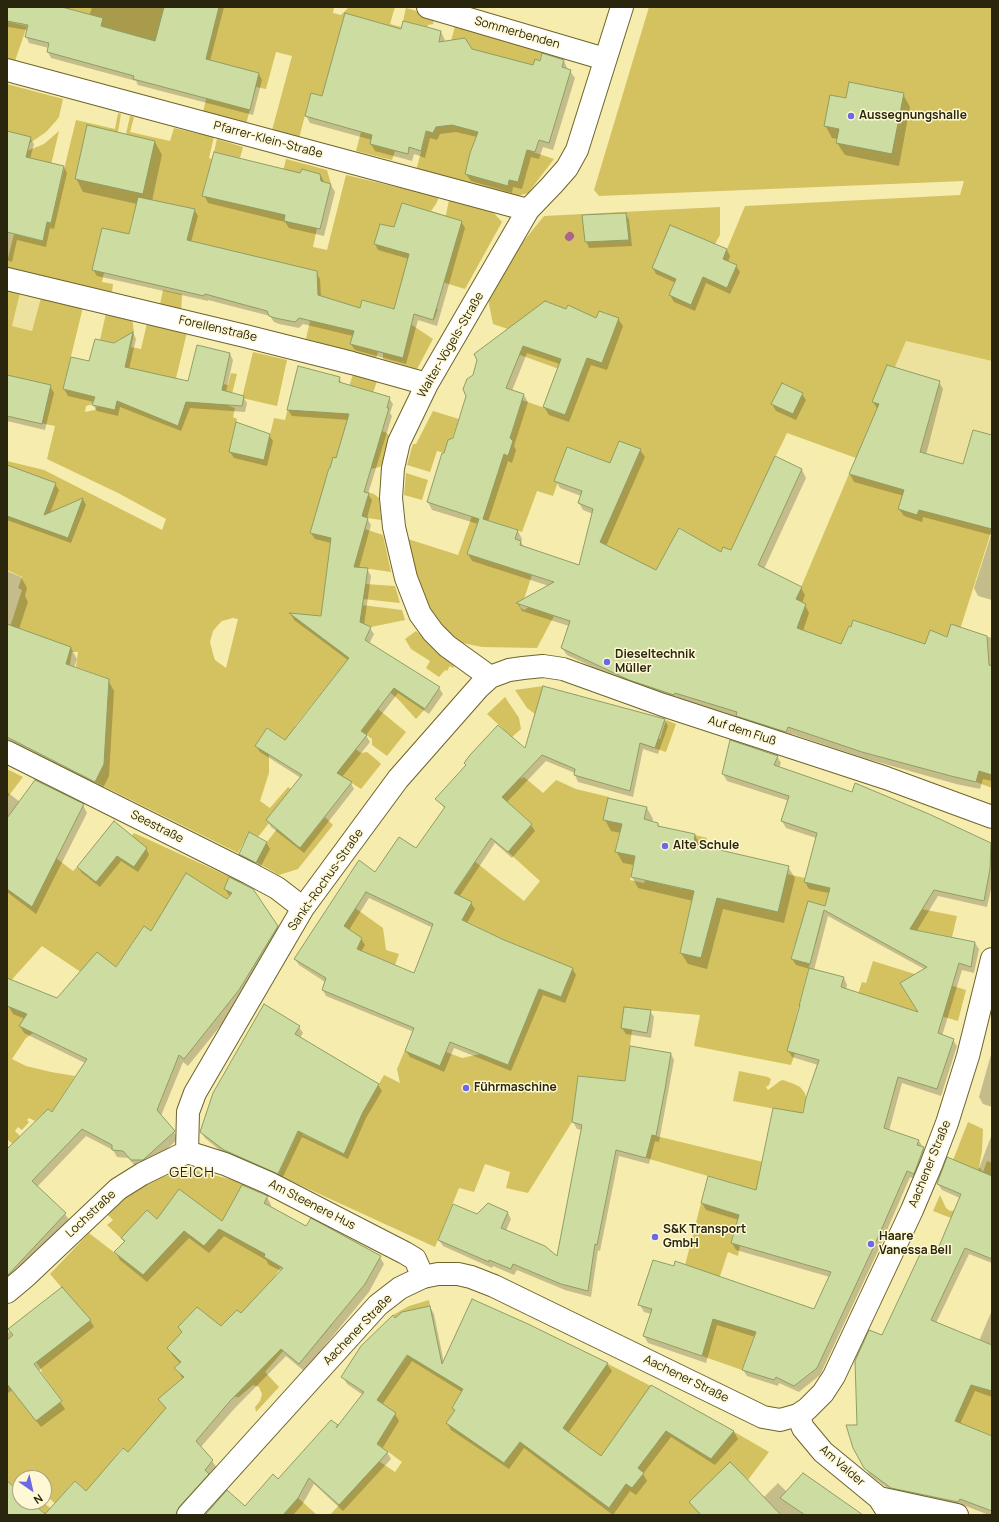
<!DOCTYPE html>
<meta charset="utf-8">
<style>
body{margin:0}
#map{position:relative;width:999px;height:1522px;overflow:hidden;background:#f6ecae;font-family:Manrope,sans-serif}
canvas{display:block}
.frame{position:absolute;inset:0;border:8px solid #2a260e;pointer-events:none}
.north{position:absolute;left:12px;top:1470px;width:40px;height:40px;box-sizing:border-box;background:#fef8d4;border:1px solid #a9a485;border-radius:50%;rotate:146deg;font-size:11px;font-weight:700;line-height:16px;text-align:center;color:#2a260e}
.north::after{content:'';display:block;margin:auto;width:14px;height:18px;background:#6b69e3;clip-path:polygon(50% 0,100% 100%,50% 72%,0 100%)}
</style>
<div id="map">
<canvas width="999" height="1522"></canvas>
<div class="frame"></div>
<div class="north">N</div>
</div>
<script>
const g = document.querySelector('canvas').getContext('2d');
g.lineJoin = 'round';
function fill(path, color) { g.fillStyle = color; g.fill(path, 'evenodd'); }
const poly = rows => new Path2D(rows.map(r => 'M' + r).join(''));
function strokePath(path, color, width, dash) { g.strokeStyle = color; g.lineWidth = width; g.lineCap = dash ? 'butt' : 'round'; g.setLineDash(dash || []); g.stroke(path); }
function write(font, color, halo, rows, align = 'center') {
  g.font = font + ' Manrope,sans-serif'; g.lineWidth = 3; g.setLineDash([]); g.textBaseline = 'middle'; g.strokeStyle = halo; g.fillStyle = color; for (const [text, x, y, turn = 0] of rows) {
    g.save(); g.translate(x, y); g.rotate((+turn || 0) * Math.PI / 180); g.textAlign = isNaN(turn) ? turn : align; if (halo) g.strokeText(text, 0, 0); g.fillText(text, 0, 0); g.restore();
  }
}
fill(poly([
 [21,289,42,294,32,331,12,326],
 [906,341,992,361,992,435,973,430,963,464,920,452,940,381,894,368]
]), '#ece19d');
fill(poly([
 [7,7,9,7,9,22,27,26,15,61,7,59],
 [34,7,334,7,333,13,341,15,349,7,395,7,390,24,401,27,395,52,449,49,456,22,543,48,535,76,527,150,554,159,528,193,511,198,415,174,430,119,416,123,408,154,395,151,392,160,356,151,361,132,349,128,311,93,298,142,271,134,292,56,276,52,266,89,256,87,245,128,202,116,209,87,152,52,57,12,49,43,37,40,44,13],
 [649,7,992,7,992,361,906,341,856,458,787,433,731,550,702,614,690,534,680,528,657,571,594,554,631,471,567,447,558,482,553,496,537,491,522,532,483,519,502,454,505,455,513,441,510,438,519,411,519,399,565,415,573,394,559,369,509,351,511,330,493,324,488,299,513,254,544,216,720,207,720,235,715,244,717,273,745,206,960,195,964,181,599,196,594,190],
 [406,8,435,16,433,24,428,25,427,27,403,21],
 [7,84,63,99,59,117,56,121,46,132,30,143,27,151,44,144,59,131,45,190,7,212],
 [118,113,121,114,118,132,126,134,130,116,134,117,130,132,170,141,174,128,199,134,201,129,215,132,209,158,212,159,206,183,282,176,286,159,327,170,331,184,295,175,284,220,317,228,313,247,327,250,346,175,439,197,436,204,431,211,444,215,446,215,449,200,492,211,502,222,465,289,426,277,411,301,438,309,434,320,362,301,359,312,412,325,433,339,417,369,383,359,383,353,378,352,376,358,306,339,317,289,310,270,280,262,273,287,256,257,195,242,190,261,150,223,132,219,129,234,136,235,104,273,102,282,113,284,112,292,7,269,7,262,14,234,43,241,47,222,51,223,76,120,115,129],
 [217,139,243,147,240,158,214,152],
 [7,285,21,289,12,326,32,331,42,294,84,303,63,389,83,394,96,386,93,404,86,406,85,412,95,410,97,406,115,410,130,347,126,340,120,339,114,343,100,340,107,309,132,315,134,334,131,347,141,349,148,319,188,328,172,395,186,393,223,384,228,385,231,373,237,374,229,406,235,408,233,417,237,419,231,443,264,460,274,418,285,420,288,408,302,406,329,413,333,397,343,406,353,374,377,381,373,393,354,423,385,432,390,436,382,466,376,468,345,472,329,468,325,481,374,494,379,498,381,520,368,518,365,529,383,535,391,572,350,566,324,617,322,638,350,657,295,726,338,760,350,745,361,753,367,752,378,761,381,764,361,789,267,728,255,746,269,754,269,773,260,801,270,808,288,787,291,789,270,815,273,818,258,837,249,832,238,853,95,782,104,764,109,679,76,667,78,652,72,652,70,665,7,643,7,636,22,590,18,588,22,577,7,570,7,461,44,470,162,530,166,519,118,493,47,459,55,426,34,422,7,375],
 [233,618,238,619,226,668,215,660,213,654,210,642,213,631,218,625,222,621],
 [163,290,182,294,181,314,159,309],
 [253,352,287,360,277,406,242,398],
 [433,411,459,419,452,439,448,440,445,450,448,454,437,451,430,472,407,465,412,447,413,444,416,444],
 [406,473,428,480,422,500,404,495],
 [849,474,927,496,965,522,992,529,957,639,942,635,938,648,879,637,849,626,840,649,813,634,795,632,796,599],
 [472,516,479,519,467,554,532,575,524,599,520,602,520,607,524,610,529,607,554,616,537,648,482,647,458,642,440,623,429,607,423,593,413,563,408,539,458,555],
 [365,584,395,586,400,603,363,599],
 [362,605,402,610,405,620,371,627,339,619],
 [416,631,455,665,453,668,450,666,447,671,445,670,439,677,426,668,430,661,411,649,405,639],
 [373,673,425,709,416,719,398,699,386,689],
 [543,686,535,714,527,708,515,690],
 [505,697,519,718,521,729,512,737,487,714],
 [378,709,406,732,387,756,372,745,372,739,361,731],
 [666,720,676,724,666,752,641,744,643,734,660,739],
 [7,769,23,777,7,798],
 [979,771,992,775,992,788,976,782],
 [524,777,543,793,556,780,576,789,609,797,604,820,622,824,615,851,635,856,630,880,644,883,645,880,682,889,695,835,707,838,680,953,701,958,717,898,778,912,787,874,809,879,830,888,816,943,801,939,795,944,791,958,795,960,795,958,810,963,795,1021,795,1053,791,1065,694,1046,700,1015,635,1009,625,1081,578,1076,572,1122,528,1193,506,1188,510,1172,485,1164,474,1192,459,1188,435,1247,278,1175,299,1130,303,1131,302,1134,344,1154,363,1112,384,1075,400,1083,397,1069,410,1038,462,1058,480,1054,508,1065,538,988,561,997,572,968,504,940,411,895,436,880,455,892,473,866,429,830,431,826,524,901,540,881,508,852,532,824,514,808,489,801,519,779],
 [325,817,333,825,298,869,279,875,256,862,267,842,277,829,300,848],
 [134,833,239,881,227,899,186,873,153,933,143,927,122,959,100,985,42,946,7,985,7,889,47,851,73,871,77,867,96,882],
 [906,906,957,916,952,937,909,929],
 [355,908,383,928,386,950,399,954,395,965,357,949,362,938,344,926],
 [873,961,966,990,958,1021,930,1013,886,1015,889,1005,886,1002,866,995,862,997,852,1011,862,982,866,983],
 [7,1006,39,1019,33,1033,26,1038,12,1059,26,1066,51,1072,75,1076,52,1112,48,1109,35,1121,29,1118,27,1120,29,1122,22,1130,18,1127,15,1131,24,1140,17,1148,7,1139],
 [739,1071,768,1077,771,1079,769,1085,766,1087,768,1090,780,1081,783,1080,794,1084,800,1087,805,1093,806,1098,802,1114,733,1101],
 [968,1122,983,1129,982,1151,979,1167,983,1172,987,1161,992,1163,992,1176,953,1160],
 [652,1135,796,1170,787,1199,646,1158],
 [194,1170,245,1183,242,1191,288,1216,272,1247,270,1245,264,1257,281,1267,273,1279,332,1325,299,1364,283,1351,265,1372,279,1387,256,1412,255,1407,260,1401,262,1394,259,1387,253,1385,239,1397,234,1397,261,1369,187,1367,181,1374,200,1393,180,1423,128,1452,122,1448,115,1457,101,1504,75,1481,61,1496,62,1510,49,1498,44,1503,55,1512,46,1515,31,1502,44,1502,44,1478,20,1478,20,1492,11,1484,7,1487,7,1360,48,1412,62,1401,41,1372,42,1371,36,1362,90,1320,50,1274,89,1233,133,1267,142,1258,107,1225,113,1220,107,1214,126,1196,138,1189,163,1177,178,1172],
 [940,1195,946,1208,950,1211,955,1210,951,1218,933,1211],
 [701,1203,739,1215,732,1238,741,1241,738,1256,728,1252,719,1279,684,1269],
 [429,1300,434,1323,420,1343,393,1315,409,1306],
 [713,1319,757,1328,742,1370,702,1356],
 [585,1352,674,1398,673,1399,692,1410,693,1408,769,1452,748,1480,745,1515,330,1515,375,1465,367,1453,395,1472,402,1462,375,1442,392,1420,379,1411,383,1404,372,1396,393,1366,398,1369,408,1355,468,1381,452,1408,513,1451],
 [960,1382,992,1391,992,1436,959,1423,956,1432,915,1393],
 [298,1498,317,1515,286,1515,284,1513]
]), '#d3c25f');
fill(poly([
 [7,7,58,7,89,16,92,7,224,7,210,61,259,74,262,80,253,115,138,85,136,81,51,58,48,52,49,48,29,43,26,36,27,30,8,27],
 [427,28,441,32,445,40,444,42,534,66,540,62,564,61,568,70,570,71,575,78,553,150,543,147,539,159,531,157,522,189,513,187,512,193,471,181,466,174,477,137,456,132,440,134,437,140,430,138,425,158,414,154,412,161,375,151,371,144,372,140,310,123,306,116,323,97,401,31],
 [903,94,910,107,899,166,845,155,837,143,838,139,832,138,825,125,846,100],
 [7,132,30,138,34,144,30,159,64,167,67,173,54,229,50,228,46,247,17,240,12,262,7,260],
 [155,142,162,155,152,201,194,209,198,216,191,242,316,272,320,279,321,297,361,309,394,310,409,259,378,250,375,244,395,228,461,221,465,228,437,326,418,320,406,364,355,350,351,344,353,336,303,324,299,328,279,324,274,322,270,316,208,300,208,301,97,276,93,269,130,235,137,204,83,192,76,178],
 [320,174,324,182,331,185,335,192,324,236,289,228,285,222,208,203,204,195],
 [626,214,629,220,632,246,589,248,586,241],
 [670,226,727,250,730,256,728,262,736,266,740,272,730,294,706,283,695,311,674,302,670,295,676,283,656,274,653,268],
 [567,311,597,319,618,319,623,326,607,370,591,365,569,422,549,415,544,407,560,364,527,353,512,391,524,395,528,402,514,446,516,450,512,463,508,461,488,522,518,531,522,539,521,542,524,547,579,566,593,514,583,510,579,503,581,496,560,488,556,481,611,464,640,450,645,457,606,546,656,572,731,552,776,457,802,470,806,478,764,569,801,588,805,595,802,603,805,605,809,613,803,631,842,646,925,645,948,638,952,626,992,638,992,781,983,779,980,789,956,784,867,759,792,734,790,739,634,687,567,655,562,648,569,626,522,611,518,604,549,586,472,561,468,554,478,524,432,510,428,502,445,455,454,438,467,396,464,389],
 [133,333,136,339,129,369,189,382,230,354,233,360,226,392,243,397,247,403,245,412,190,408,181,431,120,407,118,416,97,411,93,405,94,402,68,396,64,389,90,362,114,344],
 [7,376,50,386,54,393,45,430,7,421,7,422],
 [339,378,343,385,389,398,393,404,390,413,392,416,368,494,372,500,367,518,371,525,359,568,367,569,371,576,364,625,370,628,374,634,369,644,439,688,443,694,429,714,398,693,366,735,370,742,342,777,351,783,354,789,304,853,271,827,267,820,301,778,260,752,256,746,285,741,348,660,294,620,291,614,322,617,331,543,315,539,311,533,337,459,349,420,292,416,288,410],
 [939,382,943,389,926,455,964,465,992,436,992,600,978,596,974,588,991,535,923,517,922,522,904,516,899,509,904,496,854,482,850,474,878,410,873,402],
 [802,394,806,400,796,420,776,411,772,404],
 [269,435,273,441,267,466,234,458,230,452],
 [7,466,55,484,59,490,50,513,83,499,86,505,71,543,7,520],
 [7,571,21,577,27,588,25,596,28,602,19,629,71,648,77,659,74,668,108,680,114,691,109,776,101,792,7,743],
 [665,720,668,726,658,754,643,749,633,797,578,782,575,775,575,773,546,761,506,803,531,825,535,831,512,858,495,843,459,897,471,903,475,909,467,923,503,941,572,968,576,975,565,1003,543,995,511,1071,454,1048,444,1072,410,1057,406,1051,414,1032,326,996,323,990,325,982,299,965,295,959,375,873,416,849,445,809,437,799,525,750],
 [369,898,433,928,415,974,361,952,365,945,361,938,349,930],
 [777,756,781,763,779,768,991,844,992,846,992,885,987,907,938,896,916,932,975,943,979,949,974,973,962,970,942,1036,953,1040,957,1046,941,1096,902,1083,889,1131,919,1141,928,1155,918,1180,910,1177,878,1251,820,1375,799,1392,779,1383,778,1386,747,1376,743,1370,755,1337,717,1325,706,1363,648,1343,644,1336,651,1314,644,1312,640,1305,815,1310,830,1277,736,1250,732,1243,739,1220,706,1210,702,1203,757,1191,803,1114,818,1065,792,1057,788,1050,810,969,796,965,792,959,826,907,829,893,809,889,805,882,816,838,786,828,782,821,789,801,727,781,723,774],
 [828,916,924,969,920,1014,846,989,847,985,844,978,814,970],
 [7,792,20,802,83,805,87,813,36,914,7,892],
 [647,808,653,819,652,822,658,824,660,827,695,835,701,847,788,867,795,878,784,923,723,909,707,969,688,964,681,953,693,901,638,888,632,877,634,865,623,863,616,851,621,833,611,831,605,820],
 [114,823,146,848,149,855,138,872,121,861,100,887,82,873,78,867],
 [266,842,270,849,260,868,244,860,240,854],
 [230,878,277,926,282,934,243,998,188,1066,183,1062,161,1116,174,1132,178,1139,147,1167,136,1167,128,1158,117,1157,113,1150,86,1136,37,1187,65,1214,70,1221,7,1285,7,1151,52,1113,85,1063,24,1033,20,1026,25,1019,13,1014,9,1007,57,999,116,968,151,933,228,901,230,897,225,889],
 [650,1011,654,1017,651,1038,626,1034,622,1028],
 [299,1027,303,1033,300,1038,378,1085,382,1091,366,1118,348,1159,302,1137,282,1179,228,1157,205,1138,201,1132],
 [992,1051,992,1107,983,1104,979,1097],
 [671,1054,674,1060,659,1142,655,1141,649,1164,619,1156,600,1251,598,1250,591,1297,565,1290,517,1270,514,1275,493,1266,492,1268,443,1246,439,1240,477,1215,508,1213,511,1219,506,1231,557,1258,582,1130,577,1129,573,1122,626,1082],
 [992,1134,992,1263,969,1254,936,1323,979,1341,992,1310,992,1397,975,1391,960,1424,992,1438,992,1515,989,1515,963,1505,962,1509,895,1494,869,1474,854,1448,882,1336,935,1257,960,1198,942,1190,938,1184,978,1171],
 [267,1197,271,1205,270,1207,307,1227,380,1257,384,1264,369,1292,304,1371,286,1356,234,1409,200,1448,212,1461,217,1468,178,1515,45,1515,86,1492,128,1454,166,1409,160,1399,183,1379,176,1368,181,1364,173,1356,168,1348,183,1334,179,1328,221,1328,241,1315,281,1271,269,1265,266,1260,224,1236,209,1253,189,1238,147,1282,120,1260,116,1253,125,1243,122,1238,157,1221,222,1223],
 [430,1307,434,1314,444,1363,528,1325,607,1364,612,1371,568,1433,601,1457,652,1387,734,1432,738,1439,715,1465,671,1437,643,1474,647,1481,636,1495,630,1491,613,1515,524,1448,509,1469,451,1430,447,1423,455,1411,453,1408,462,1392,412,1361,382,1405,395,1414,399,1421,382,1449,387,1452,391,1459,343,1511,314,1484,302,1505,293,1515,207,1515,245,1507,278,1480,337,1425,338,1427,363,1395,347,1384,343,1377,395,1320],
 [90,1320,94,1327,38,1371,65,1409,41,1427,12,1390,7,1394,7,1334,10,1331],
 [778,1483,787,1492,861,1515,700,1515,690,1503,763,1498]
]), '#0003');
strokePath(poly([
 [569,237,570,236]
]), '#ad618d', 8);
const building = poly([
 [7,7,62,7,103,18,101,26,155,41,164,7,219,7,206,59,259,73,250,110,133,79,134,76,47,52,49,43,25,37,28,25,7,21,7,7],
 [345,13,401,29,403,21,427,27,441,31,439,42,465,38,472,49,533,65,535,59,540,61,542,53,564,60,562,67,571,70,549,143,539,140,535,152,527,150,518,182,509,180,508,186,465,174,470,153,478,132,452,125,436,127,433,133,426,131,421,151,409,147,408,154,370,144,372,135,305,116,311,93,322,96,345,13],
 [849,82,904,93,892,154,836,143,839,129,824,126,830,95,846,98,849,82],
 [87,125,155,141,143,194,75,179,87,125],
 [7,131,31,137,26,157,64,166,51,223,47,222,43,241,7,232,7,131],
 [214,152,300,173,302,169,320,174,321,181,331,184,320,229,284,221,285,215,202,196,214,152],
 [138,197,195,209,187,240,317,271,318,295,360,308,362,300,394,309,409,254,374,244,380,224,394,227,402,203,462,221,433,320,414,314,403,358,350,344,354,331,299,318,295,322,275,318,269,316,267,311,205,294,204,296,92,270,102,228,129,234,138,197],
 [626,213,629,240,585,242,582,215,626,213],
 [670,225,727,249,723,259,737,265,727,288,703,277,691,305,669,295,676,279,652,268,670,225],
 [545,301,566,309,568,305,596,318,599,311,619,318,602,363,587,358,565,415,543,407,561,359,523,346,506,388,524,394,510,438,513,441,508,456,504,454,483,519,518,530,515,539,521,541,520,545,579,565,593,509,578,503,582,491,554,481,567,447,610,463,619,441,641,449,600,542,656,570,679,528,721,552,723,547,731,550,775,456,802,469,758,565,802,587,796,599,806,604,797,628,841,644,849,626,851,627,853,620,925,644,930,630,947,637,951,624,987,636,989,665,992,666,992,775,979,771,976,782,951,776,862,752,788,727,786,732,736,716,737,712,675,693,674,695,629,680,561,648,570,621,516,603,554,582,467,554,479,519,427,502,442,453,444,453,448,440,453,438,459,419,466,396,463,389,467,379,473,375,477,360,474,354,545,301],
 [133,332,125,367,188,381,197,345,230,353,222,390,244,396,242,406,186,402,178,426,117,401,115,410,92,405,95,397,63,389,71,357,89,361,95,339,114,343,133,332],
 [887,365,940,381,920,452,963,464,973,430,992,435,992,529,919,510,917,515,898,509,904,490,849,474,879,404,872,402,887,365],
 [298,366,340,377,339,382,390,397,387,408,389,408,364,492,369,493,362,516,368,518,354,567,368,568,360,622,371,627,365,640,440,687,425,709,394,688,361,731,367,735,337,773,352,782,300,848,266,820,302,775,255,746,267,728,285,740,349,658,289,613,321,616,331,538,310,533,329,468,330,468,333,457,336,458,349,414,287,410,298,366],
 [7,375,51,385,42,424,7,416,7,375],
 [782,383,803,393,793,414,771,404,782,383],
 [236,422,270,434,264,460,229,452,236,422],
 [7,465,56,483,44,515,83,498,68,538,7,516,7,465],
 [7,624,71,647,66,664,109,679,104,764,95,782,7,737,7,624],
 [543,686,665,719,655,748,640,743,630,791,574,775,575,769,542,755,502,797,532,824,508,852,491,838,454,893,472,902,462,920,504,940,573,968,561,997,539,989,508,1065,450,1042,440,1066,405,1051,414,1028,322,990,326,978,294,959,359,860,375,872,399,837,416,848,445,807,435,799,466,765,464,763,470,755,498,725,525,748,543,686],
 [366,892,433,924,414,973,357,949,362,938,344,926,366,892],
 [730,740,778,756,774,765,852,792,855,783,929,814,991,843,990,869,984,901,934,890,910,929,975,942,971,967,959,963,938,1033,954,1039,937,1089,898,1077,884,1128,919,1140,917,1145,924,1147,914,1174,907,1171,875,1244,817,1368,794,1386,776,1377,774,1380,742,1370,756,1332,713,1319,702,1356,643,1336,652,1309,638,1305,653,1260,674,1266,675,1261,814,1309,831,1272,731,1243,739,1215,701,1203,708,1176,756,1190,773,1108,803,1113,806,1098,819,1060,787,1051,800,1005,799,1006,809,968,844,977,841,987,918,1012,900,983,927,967,824,910,810,964,791,959,808,901,825,906,830,888,804,882,817,833,781,821,789,796,722,774,730,740],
 [35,780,84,804,32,907,7,889,7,818,35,780],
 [608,798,647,807,644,819,658,823,658,826,695,834,694,844,789,866,778,912,717,898,701,958,680,953,694,891,631,877,635,856,615,852,622,824,603,820,608,798],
 [114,821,147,848,134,867,117,856,96,882,77,867,114,821],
 [249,832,267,842,256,863,239,854,249,832],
 [186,873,227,899,232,893,224,889,229,877,253,889,278,926,239,990,184,1059,179,1055,157,1110,175,1131,143,1160,131,1160,123,1151,112,1150,112,1145,82,1129,32,1181,66,1213,7,1276,7,1149,48,1109,52,1112,87,1059,19,1026,27,1014,7,1006,7,978,57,998,97,952,116,967,144,926,151,931,186,873],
 [264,1004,300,1026,295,1034,379,1084,363,1112,344,1154,298,1131,278,1174,224,1150,200,1132,213,1093,264,1004],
 [624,1007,651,1010,647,1033,621,1028,624,1007],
 [630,1046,671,1053,665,1089,656,1136,652,1135,646,1158,616,1150,597,1245,595,1244,588,1291,561,1284,513,1264,511,1269,489,1260,489,1262,438,1240,453,1204,477,1214,488,1203,508,1212,501,1228,545,1246,557,1256,582,1125,572,1122,578,1076,625,1081,630,1046],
 [947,1157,992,1176,992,1259,965,1248,931,1320,992,1345,992,1391,971,1385,955,1421,992,1436,992,1511,960,1499,958,1502,891,1488,864,1468,853,1448,846,1425,857,1425,855,1361,869,1330,882,1335,922,1250,935,1256,961,1194,937,1184,947,1157],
 [242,1185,268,1196,264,1203,306,1226,311,1218,381,1256,365,1284,299,1364,281,1349,230,1401,196,1441,213,1460,205,1470,209,1474,179,1507,176,1515,7,1515,7,1481,20,1492,20,1502,31,1502,45,1514,75,1481,86,1491,123,1448,128,1452,166,1408,158,1399,184,1377,174,1368,181,1362,167,1348,182,1332,178,1327,197,1307,221,1326,237,1310,241,1313,283,1268,264,1257,265,1254,219,1229,204,1246,184,1231,143,1275,114,1252,125,1241,121,1238,147,1210,157,1219,179,1189,222,1221,242,1185],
 [62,1287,91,1320,34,1364,62,1401,36,1421,7,1384,7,1340,13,1335,8,1329,62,1287],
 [472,1299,528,1324,608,1363,563,1428,601,1456,651,1385,734,1431,711,1459,666,1431,638,1468,644,1473,632,1488,626,1484,609,1508,520,1442,504,1463,446,1423,455,1410,452,1408,463,1389,407,1355,377,1400,396,1413,377,1444,388,1452,339,1505,309,1478,298,1498,283,1515,205,1515,227,1490,245,1506,273,1474,278,1479,331,1420,338,1425,336,1428,364,1392,341,1377,361,1346,393,1315,395,1318,402,1312,430,1306,442,1364,472,1299],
 [730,1462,743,1475,781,1515,701,1515,689,1502,730,1462],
 [803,1473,816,1482,863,1515,805,1515,780,1498,803,1473]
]);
fill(building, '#cddda2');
strokePath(building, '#8f9d65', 1);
const street = poly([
 [428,7,605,59],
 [7,70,528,210],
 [7,279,245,336,352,363,427,384],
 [490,677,447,646,433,632,420,614,406,578,394,527,391,498,393,468,399,442,427,384,528,210,552,185,567,168,577,150,622,7],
 [7,752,249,873,277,888,303,908],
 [187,1152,188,1112,195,1093,303,908,398,779,479,687,490,677,509,670,523,668,543,666,563,669,663,705,886,778,992,817],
 [187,1152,225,1164,269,1183,405,1253,415,1259,423,1277],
 [7,1292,25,1277,118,1189,142,1174,187,1152],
 [798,1415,803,1428,823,1452,879,1498,890,1515],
 [879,1498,957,1515]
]);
const secondary = poly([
 [188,1515,378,1305,400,1288,423,1277,438,1274,458,1274,471,1277,494,1286,763,1417,780,1420,798,1415,807,1409,823,1393,834,1376,912,1210,931,1165,947,1123,968,1056,992,959]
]);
strokePath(street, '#6e642b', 24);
strokePath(secondary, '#6e642b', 24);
strokePath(street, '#fff', 22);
strokePath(secondary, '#fff', 22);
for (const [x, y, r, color] of [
 [851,116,4,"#6b69e3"],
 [607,662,4,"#6b69e3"],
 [665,846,4,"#6b69e3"],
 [466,1088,4,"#6b69e3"],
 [655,1237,4,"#6b69e3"],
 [871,1244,4,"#6b69e3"]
]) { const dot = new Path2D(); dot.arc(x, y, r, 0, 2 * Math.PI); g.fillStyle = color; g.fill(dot); strokePath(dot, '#fef8d4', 1.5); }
write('12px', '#2a260e', '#fef8d4', [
 ["Sommerbenden",517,33,16],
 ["Pfarrer-Klein-Straße",268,140,15],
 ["Forellenstraße",218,329,13],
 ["Walter-Vögels-Straße",451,345,-60],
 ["Auf dem Fluß",742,731,18],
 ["Seestraße",157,827,27],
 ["Sankt-Rochus-Straße",326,880,-55],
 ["Aachener Straße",930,1164,-68],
 ["Am Steenere Hus",312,1205,27],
 ["Lochstraße",91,1214,-43],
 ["Aachener Straße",358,1330,-46],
 ["Aachener Straße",686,1379,26],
 ["Am Valder",842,1466,41]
]);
write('bold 12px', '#2a260e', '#fef8d4', [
 ["Aussegnungshalle",859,116],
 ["Dieseltechnik",615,655],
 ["Müller",615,669],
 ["Alte Schule",673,846],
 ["Führmaschine",474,1088],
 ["S&K Transport",663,1230],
 ["GmbH",663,1244],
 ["Haare",879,1237],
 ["Vanessa Bell",879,1251]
], 'left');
g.letterSpacing = '1px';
write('14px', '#2a260e', '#fef8d4', [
 ["GEICH",192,1173]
]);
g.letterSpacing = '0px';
</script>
